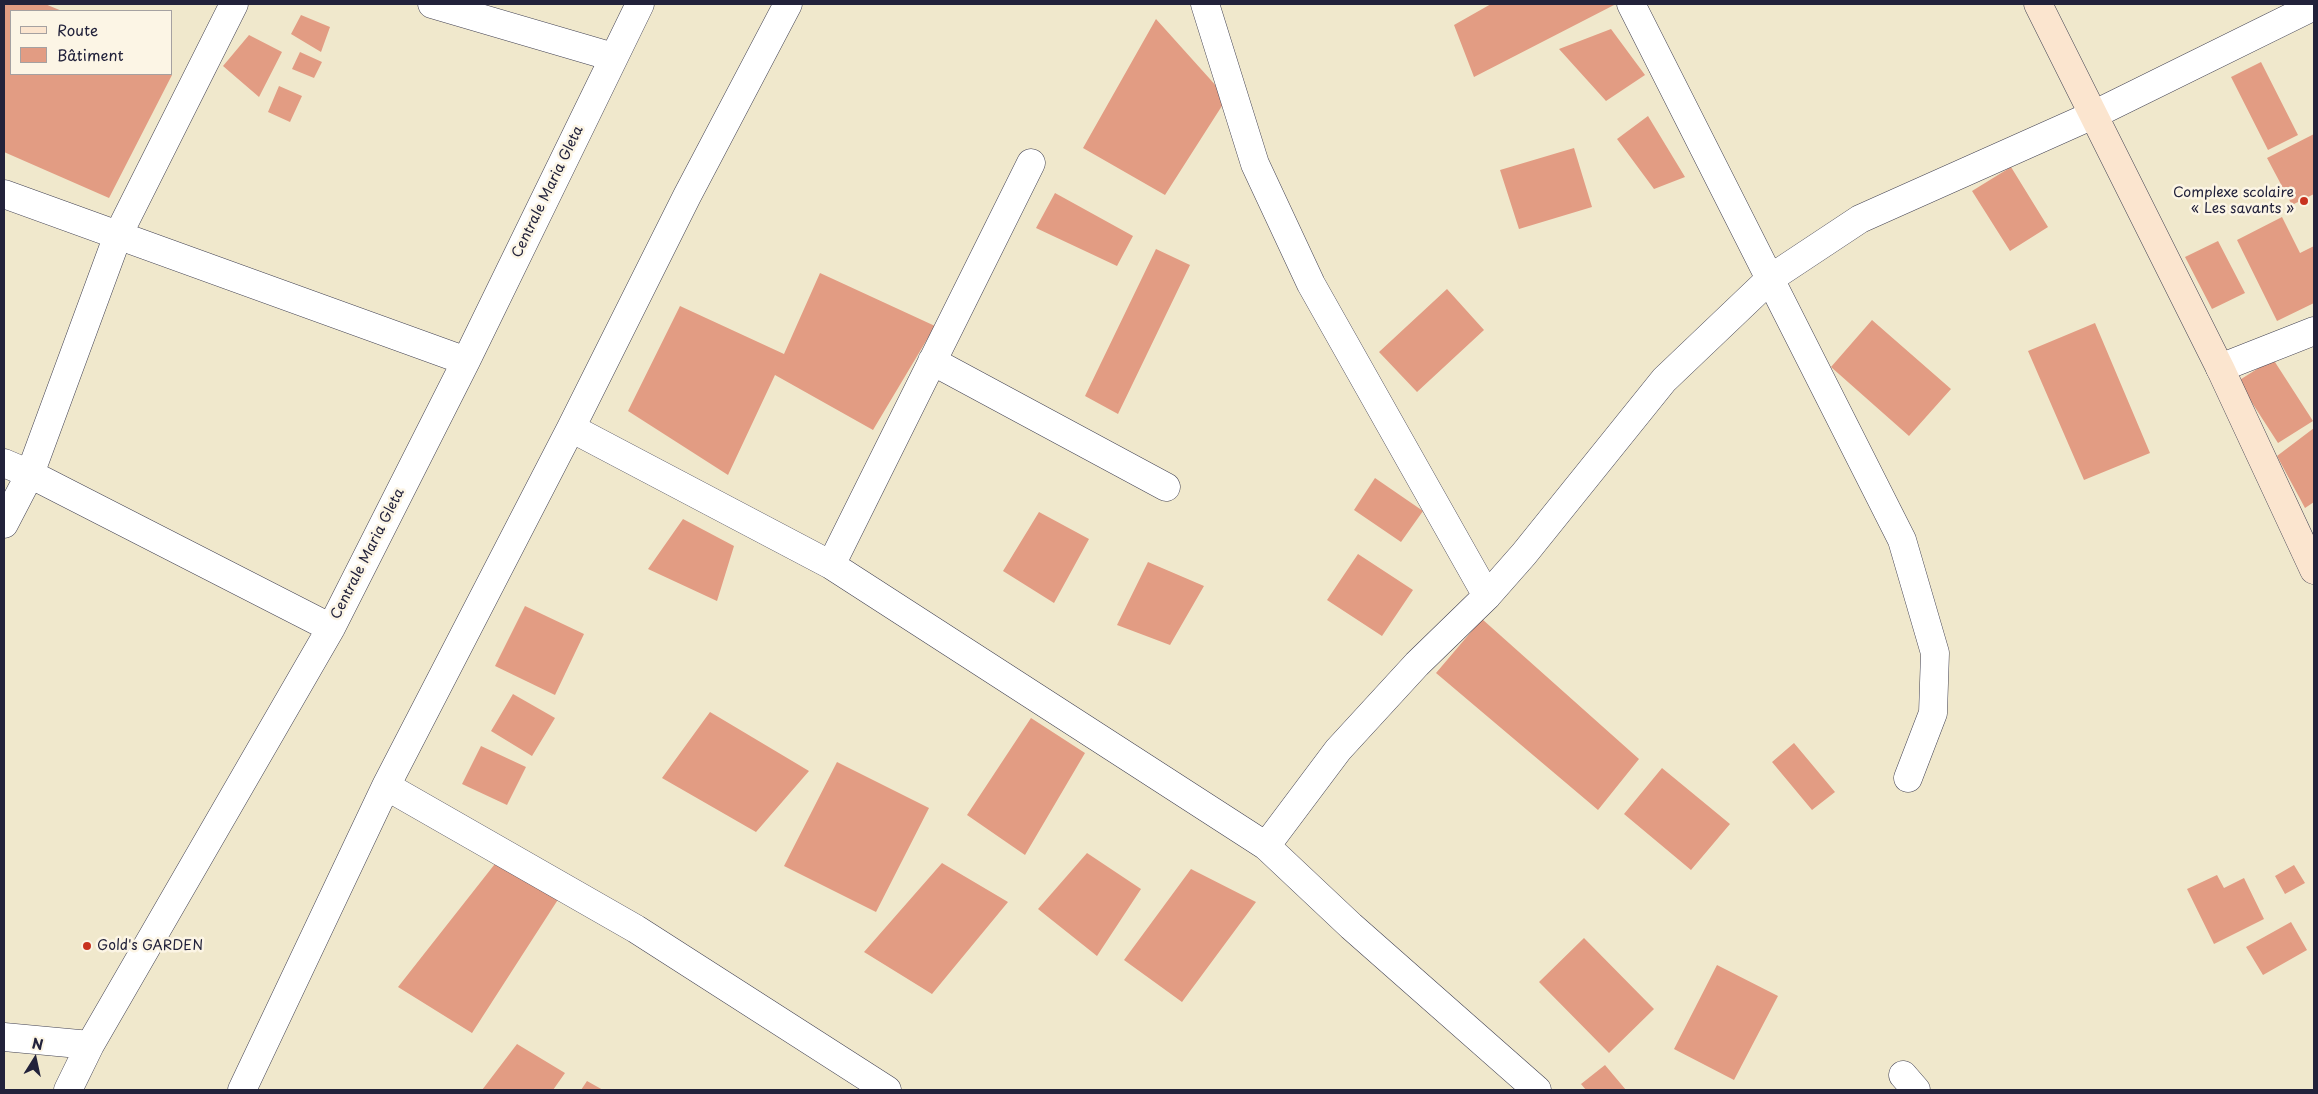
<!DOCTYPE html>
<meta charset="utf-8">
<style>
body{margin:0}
#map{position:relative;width:2318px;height:1094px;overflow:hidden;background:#f0e8cc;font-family:"Playpen Sans",sans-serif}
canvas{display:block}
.frame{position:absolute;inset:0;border:5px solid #22223b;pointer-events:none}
.legend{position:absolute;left:10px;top:10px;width:162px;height:65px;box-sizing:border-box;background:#fcf5e5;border:1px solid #a5a1a1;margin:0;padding:6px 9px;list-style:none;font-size:15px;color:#22223b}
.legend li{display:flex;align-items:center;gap:10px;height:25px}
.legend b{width:25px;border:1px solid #a5a1a1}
.north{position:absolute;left:10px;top:1034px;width:50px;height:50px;-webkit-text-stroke:4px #fcf5e5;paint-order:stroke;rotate:10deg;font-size:14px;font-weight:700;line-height:20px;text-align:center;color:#22223b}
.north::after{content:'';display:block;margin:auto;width:18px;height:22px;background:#22223b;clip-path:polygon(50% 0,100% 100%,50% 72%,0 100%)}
</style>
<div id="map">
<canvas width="2318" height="1094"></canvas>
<div class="frame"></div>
<ul class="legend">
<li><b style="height:6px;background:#fbe5cf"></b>Route</li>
<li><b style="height:14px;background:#e29c83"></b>Bâtiment</li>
</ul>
<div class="north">N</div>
</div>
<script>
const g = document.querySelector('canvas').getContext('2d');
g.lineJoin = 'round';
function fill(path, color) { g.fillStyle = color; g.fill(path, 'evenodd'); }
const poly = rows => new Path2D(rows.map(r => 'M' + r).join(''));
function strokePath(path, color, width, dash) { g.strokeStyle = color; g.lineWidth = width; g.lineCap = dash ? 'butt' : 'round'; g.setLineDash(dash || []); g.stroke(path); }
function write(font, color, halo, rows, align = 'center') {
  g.font = font + ' "Playpen Sans",sans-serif'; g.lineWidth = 5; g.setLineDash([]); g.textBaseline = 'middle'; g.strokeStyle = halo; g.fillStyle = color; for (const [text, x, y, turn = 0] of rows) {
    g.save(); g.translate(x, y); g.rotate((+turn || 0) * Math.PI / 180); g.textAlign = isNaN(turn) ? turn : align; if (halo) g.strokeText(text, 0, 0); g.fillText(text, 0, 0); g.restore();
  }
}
fill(poly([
 [4,4,45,4,62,11,11,11,11,74,172,75,109,198,4,152],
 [1491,4,1616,4,1474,77,1454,25],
 [301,15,330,27,321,52,291,34],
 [1156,19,1227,98,1165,195,1083,148],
 [1611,29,1645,75,1606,101,1559,49],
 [249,35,282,52,259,97,223,66],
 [300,52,322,62,314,78,292,69],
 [2261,62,2298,135,2268,150,2231,77],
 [279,86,302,96,290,122,268,112],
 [1648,116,1685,177,1654,189,1617,139],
 [2314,134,2314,194,2292,205,2267,158],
 [1574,148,1592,207,1519,229,1500,170],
 [2011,167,2048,227,2010,251,1972,191],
 [1055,193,1133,236,1117,266,1036,228],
 [2282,217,2300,253,2314,246,2314,303,2277,321,2237,240],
 [2218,241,2245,293,2212,309,2185,257],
 [1156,249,1190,265,1118,414,1085,396],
 [820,273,935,326,873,430,775,375,728,475,628,411,680,306,784,354],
 [1447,289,1484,330,1417,392,1379,352],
 [1872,320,1951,389,1909,436,1831,367],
 [2095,323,2150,453,2084,480,2028,351],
 [2273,359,2313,421,2278,443,2238,381],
 [2314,428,2314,502,2305,508,2277,456],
 [1375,478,1423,511,1401,542,1354,510],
 [1039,512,1089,539,1054,603,1003,571],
 [683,519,734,546,717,601,648,569],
 [1358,554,1413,590,1382,636,1327,600],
 [1148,562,1204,586,1170,645,1117,625],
 [525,606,584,634,555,695,495,666],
 [1482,619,1639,759,1598,810,1436,673],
 [513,694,555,718,532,756,491,731],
 [710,712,809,771,756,832,662,778],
 [1031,718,1085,753,1025,855,967,815],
 [1794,743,1835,792,1812,810,1772,762],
 [481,746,526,767,507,805,462,784],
 [837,762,929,808,876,912,784,866],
 [1662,768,1730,824,1691,870,1624,814],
 [1087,853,1141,889,1097,956,1038,909],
 [498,860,559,898,472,1033,398,987],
 [942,863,1008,902,932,994,864,952],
 [2294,865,2305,883,2285,894,2275,876],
 [1191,869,1256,902,1182,1002,1124,960],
 [2217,875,2224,888,2244,878,2264,919,2214,944,2187,889],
 [2291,922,2307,950,2263,975,2246,947],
 [1584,938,1654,1009,1609,1053,1539,982],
 [1717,965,1778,996,1734,1080,1674,1049],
 [517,1044,565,1073,553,1090,482,1090],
 [1605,1065,1626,1090,1586,1090,1581,1084],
 [587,1081,603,1090,581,1090]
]), '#e29c83');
const street = poly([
 [432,4,613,57],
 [1205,4,1255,164,1311,284,1487,596],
 [1631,4,1902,540,1935,653,1933,713,1908,778],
 [4,194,466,361],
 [932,361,1166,487],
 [2220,368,2314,331],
 [571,428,831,565,1266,846,1351,926,1537,1090],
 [4,463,30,474,331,628],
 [4,524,30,474,118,235,234,4],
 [831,565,1031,163],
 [386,786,636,929,887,1090],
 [1266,846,1338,750,1417,664,1487,596,1524,554,1664,380,1771,278,1860,219,2093,115,2314,6],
 [4,1037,90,1045],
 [1903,1075,1916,1090],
 [68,1090,90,1045,331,628,466,361,640,4],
 [242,1090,386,786,571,428,687,196,788,4]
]);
const secondary = poly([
 [2038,4,2220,368,2314,570]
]);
strokePath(street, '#414051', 29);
strokePath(secondary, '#414051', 29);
strokePath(street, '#fff', 28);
strokePath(secondary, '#fbe5cf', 28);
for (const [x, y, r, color] of [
 [2304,201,5,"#c8321e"],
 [87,946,5,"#c8321e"]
]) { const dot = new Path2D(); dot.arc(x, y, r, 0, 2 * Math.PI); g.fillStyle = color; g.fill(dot); strokePath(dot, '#fcf5e5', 2); }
write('14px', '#22223b', '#fcf5e5', [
 ["Centrale Maria Gleta",548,192,-64],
 ["Centrale Maria Gleta",368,554,-63]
]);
write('14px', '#22223b', '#fcf5e5', [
 ["Complexe scolaire",2294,193],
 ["« Les savants »",2294,209],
 ["Gold's GARDEN",97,946,"left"]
], 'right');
</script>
